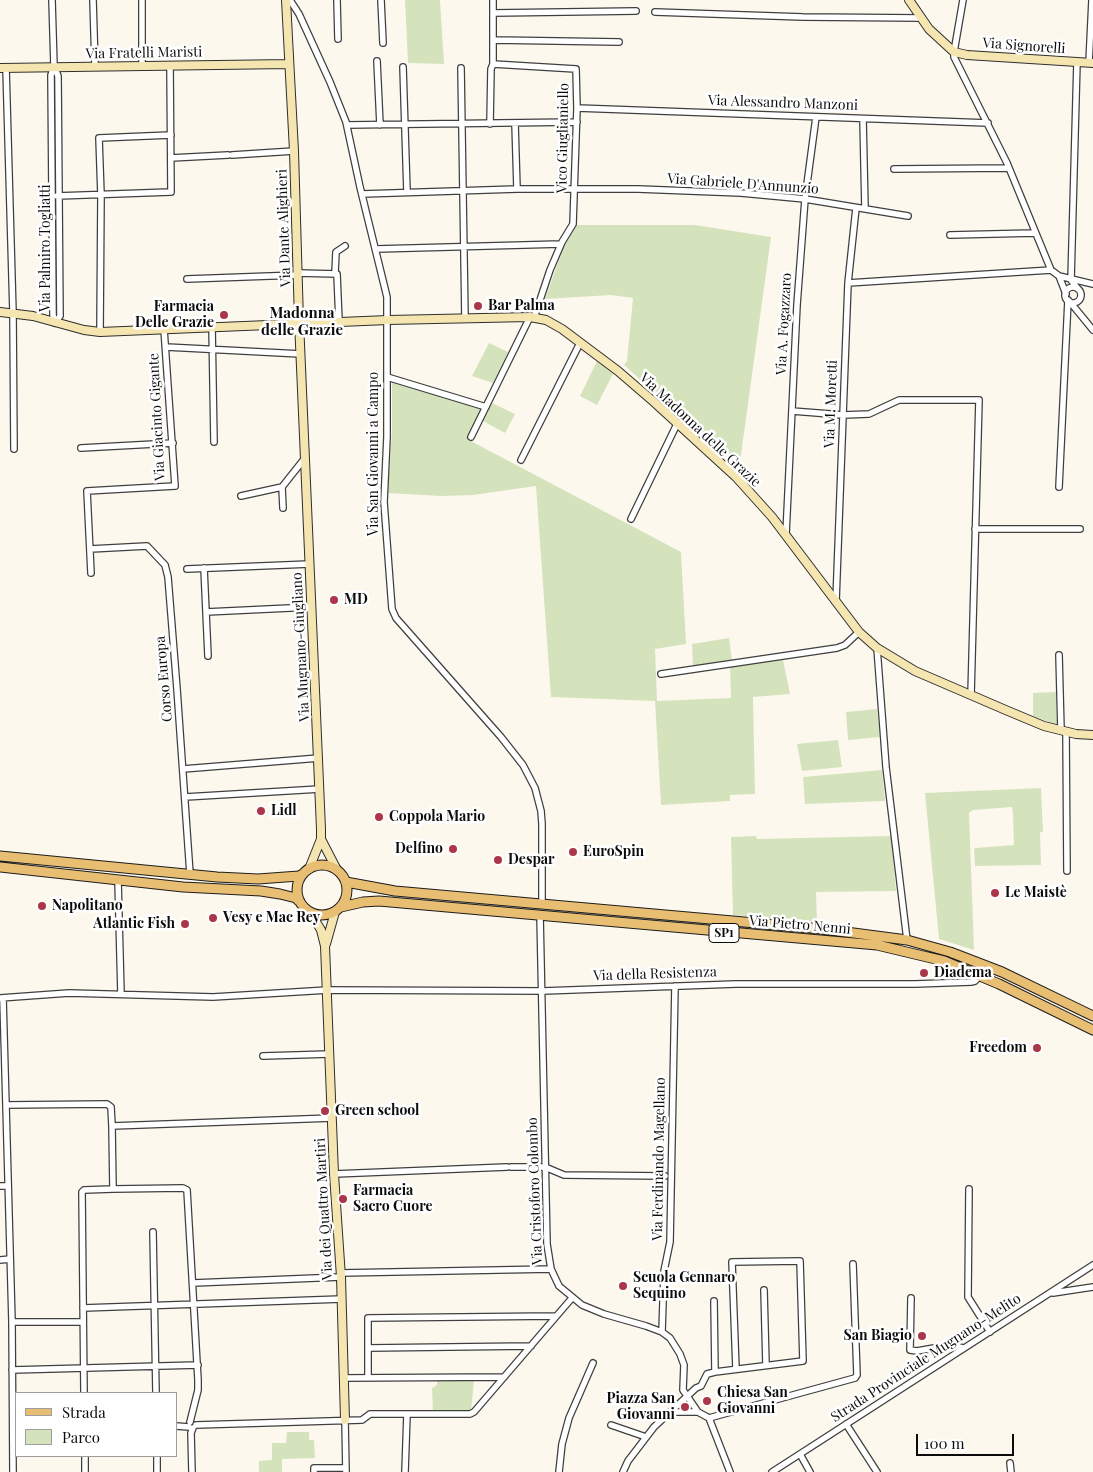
<!DOCTYPE html>
<meta charset="utf-8">
<style>
body{margin:0}
#map{position:relative;width:1093px;height:1472px;overflow:hidden;background:#fdf8ee;font-family:"Playfair Display",serif}
canvas{display:block}
.legend{position:absolute;left:15px;top:1392px;width:162px;height:65px;box-sizing:border-box;background:#fff;border:1px solid #9e9e9e;margin:0;padding:6px 9px;list-style:none;font-size:15px;color:#0c0c0c}
.legend li{display:flex;align-items:center;gap:10px;height:25px}
.legend b{width:25px;border:1px solid #9e9e9e}
.scale{position:absolute;left:916px;top:1434px;width:98px;height:22px;box-sizing:border-box;border:2px solid #0c0c0c;border-top:0;padding-left:6px;font-size:15px;line-height:18px;white-space:nowrap;color:#0c0c0c;-webkit-text-stroke:4px #fff;paint-order:stroke}
</style>
<div id="map">
<canvas width="1093" height="1472"></canvas>
<ul class="legend">
<li><b style="height:6px;background:#e8be73"></b>Strada</li>
<li><b style="height:14px;background:#d5e3bc"></b>Parco</li>
</ul>
<div class="scale">100 m</div>
</div>
<script>
const g = document.querySelector('canvas').getContext('2d');
g.lineJoin = 'round';
function fill(path, color) { g.fillStyle = color; g.fill(path, 'evenodd'); }
const poly = rows => new Path2D(rows.map(r => 'M' + r).join(''));
function strokePath(path, color, width, dash) { g.strokeStyle = color; g.lineWidth = width; g.lineCap = dash ? 'butt' : 'round'; g.setLineDash(dash || []); g.stroke(path); }
function write(font, color, halo, rows, align = 'center') {
  g.font = font + ' "Playfair Display",serif'; g.lineWidth = 5; g.setLineDash([]); g.textBaseline = 'middle'; g.strokeStyle = halo; g.fillStyle = color; for (const [text, x, y, turn = 0] of rows) {
    g.save(); g.translate(x, y); g.rotate((+turn || 0) * Math.PI / 180); g.textAlign = isNaN(turn) ? turn : align; if (halo) g.strokeText(text, 0, 0); g.fillText(text, 0, 0); g.restore();
  }
}
fill(poly([
 [405,0,440,0,444,64,408,63],
 [577,225,695,225,771,237,739,469,624,365,627,361,633,298,611,295,545,299,564,246],
 [489,343,508,352,493,383,472,376],
 [597,361,613,374,597,405,580,396],
 [392,381,481,409,467,439,681,552,686,644,655,649,657,701,731,698,730,667,783,660,790,694,753,697,755,794,730,795,730,801,661,805,655,701,551,697,536,486,473,495,441,496,388,493,392,431],
 [492,403,515,414,505,433,483,421],
 [729,638,732,661,693,667,692,644],
 [1056,692,1057,725,1033,716,1033,693],
 [877,709,880,737,848,740,846,712],
 [838,740,842,767,802,771,797,744],
 [882,770,885,801,805,804,803,777],
 [1041,788,1043,832,1040,832,1041,865,975,866,974,849,976,848,1014,845,1013,814,1012,807,973,810,969,813,974,950,939,939,925,793],
 [756,836,757,839,891,836,896,891,816,892,817,922,733,915,731,837],
 [437,1381,474,1381,471,1411,433,1412,432,1388,437,1385],
 [287,1432,309,1432,309,1440,314,1440,315,1458,282,1459,282,1472,259,1472,259,1461,272,1460,272,1443,286,1443]
]), '#d5e3bc');
const street = poly([
 [52,0,54,66,58,76,60,316,55,323],
 [93,0,95,66],
 [142,0,142,65],
 [290,0,299,14,330,82,346,122,360,187,387,297,387,437,384,502,392,609,396,618,501,737,523,765,535,788,541,811,542,824,542,904],
 [337,0,338,39],
 [381,0,383,43],
 [963,0,954,52,954,57,1007,163,1051,270,1059,276,1093,284],
 [655,12,803,17,921,18],
 [493,13,636,11],
 [493,40,619,42],
 [377,61,380,125],
 [1077,62,1071,280,1078,289],
 [1089,63,1092,0],
 [493,64,576,69,577,108,573,224,562,242,550,270,534,318],
 [54,66,51,75,53,315,55,323],
 [403,67,407,192],
 [6,68,13,313,14,449],
 [461,68,465,319],
 [577,108,988,123],
 [863,119,865,209],
 [515,123,517,189],
 [490,124,491,69,493,64,493,0],
 [347,125,577,122],
 [232,155,294,151],
 [171,158,228,155],
 [894,169,1009,168],
 [362,194,517,189,638,189,741,193,805,199,908,216],
 [57,196,171,192,170,65],
 [950,235,1035,233],
 [376,249,561,244],
 [298,273,337,274,339,322],
 [335,273,336,252,345,246],
 [1059,276,1066,294],
 [187,279,298,275],
 [848,283,1051,270],
 '1065 295a8 8 0 1 1 16 0a8 8 0 1 1-16 0Z',
 [1070,302,1093,330],
 [212,326,214,442],
 [100,332,101,195,99,138,171,135],
 [166,347,301,354],
 [387,377,486,407],
 [792,411,843,415,869,414,899,400,979,400,971,695],
 [471,437,530,317],
 [81,448,173,443],
 [521,460,580,343],
 [1059,487,1068,300],
 [241,496,282,487],
 [283,508,282,487,305,458],
 [631,519,677,424],
 [975,529,1080,529],
 [786,534,797,305,805,199,816,117],
 [90,549,147,546,165,565,168,577,177,689,190,874],
 [204,568,208,656],
 [187,569,310,564],
 [91,573,87,491,175,486,164,329],
 [836,601,848,283,856,208],
 [206,612,311,607],
 [877,648,886,767,907,940],
 [1059,655,1061,730],
 [661,674,837,648,845,645,859,632],
 [1066,731,1067,871],
 [183,769,319,758],
 [185,797,320,789],
 [118,880,121,994],
 [540,915,547,1244,551,1269,559,1286,582,1305,604,1314,646,1326,662,1332,670,1338,680,1354,684,1365,683,1390,698,1412],
 [0,998,69,993,213,997,328,990,543,991,736,984,915,984,971,982,975,981,980,976],
 [3,998,12,1322,13,1472],
 [263,1056,330,1054],
 [6,1105,107,1104,111,1107,112,1126,332,1118],
 [112,1126,113,1189,183,1188,187,1190,198,1380,198,1390,190,1422],
 [511,1167,545,1167,564,1175,665,1176],
 [334,1174,507,1167],
 [0,1186,8,1186],
 [969,1189,968,1297,990,1332],
 [153,1232,156,1393],
 [0,1260,10,1259],
 [340,1273,551,1269],
 [193,1283,341,1277],
 [764,1290,766,1365],
 [1053,1293,1093,1287],
 [911,1298,910,1350,917,1351,951,1345,963,1348],
 [83,1308,342,1299],
 [12,1322,83,1322],
 [662,1332,664,1271,670,1242,675,986],
 [368,1348,531,1346],
 [12,1370,198,1365],
 [715,1372,803,1361,800,1261,732,1262,736,1369],
 [344,1378,504,1377],
 [368,1378,368,1318,556,1316],
 [84,1393,82,1192,84,1190,113,1189],
 [673,1412,698,1412,709,1418,730,1472],
 [709,1418,855,1378,857,1375,853,1264],
 [345,1420,346,1472],
 [846,1424,877,1472],
 [196,1425,362,1420,370,1414,470,1414,474,1412,572,1298],
 [611,1425,646,1437],
 [176,1426,189,1427],
 [800,1454,810,1472],
 [85,1456,85,1472],
 [157,1456,157,1472],
 [1010,1463,1011,1472],
 [192,1472,191,1433,193,1428],
 [314,1472,314,1468,346,1468],
 [405,1472,407,1414],
 [559,1472,562,1444,569,1418,593,1363],
 [623,1472,628,1461,654,1427,696,1388,701,1386,707,1374,715,1372,714,1301],
 [772,1472,1093,1265]
]);
const secondary = poly([
 [286,0,294,151,299,321,321,829,321,839,309,869],
 [909,0,929,29,954,52,967,55,1093,63],
 [0,68,289,64],
 [0,312,33,316,84,330,100,332,388,320,530,317,546,320,562,329,618,371,654,402,736,477,772,517,859,632,877,648,915,671,1008,711,1044,726,1076,734,1093,735],
 [321,839,337,870],
 [310,912,321,930,325,946,334,1174,341,1277,345,1420],
 [326,944,335,912]
]);
const primary = poly([
 [0,856,217,877,258,879,299,876,303,874],
 '297 890a25 25 0 1 1 50 0a25 25 0 1 1-50 0Z',
 [0,867,183,887,261,891,280,894,296,898,299,901],
 [346,882,395,891,823,929,907,940,950,952,1002,972,1093,1016],
 [341,907,363,902,379,901,877,945,944,961,999,984,1093,1030]
]);
strokePath(street, '#3f3f3f', 8);
strokePath(secondary, '#2e2e2e', 10);
strokePath(primary, '#1d1d1d', 11);
strokePath(street, '#fff', 5.5);
strokePath(secondary, '#f5e6b1', 8);
strokePath(primary, '#e8be73', 9);
for (const [x, y, r, color] of [
 [478,306,5,"#ab3549"],
 [224,315,5,"#ab3549"],
 [334,600,5,"#ab3549"],
 [261,811,5,"#ab3549"],
 [379,817,5,"#ab3549"],
 [453,849,5,"#ab3549"],
 [573,852,5,"#ab3549"],
 [498,860,5,"#ab3549"],
 [995,893,5,"#ab3549"],
 [42,906,5,"#ab3549"],
 [213,918,5,"#ab3549"],
 [185,924,5,"#ab3549"],
 [924,973,5,"#ab3549"],
 [1037,1048,5,"#ab3549"],
 [325,1111,5,"#ab3549"],
 [343,1199,5,"#ab3549"],
 [623,1286,5,"#ab3549"],
 [922,1336,5,"#ab3549"],
 [707,1401,5,"#ab3549"],
 [685,1407,5,"#ab3549"]
]) { const dot = new Path2D(); dot.arc(x, y, r, 0, 2 * Math.PI); g.fillStyle = color; g.fill(dot); strokePath(dot, '#fff', 2); }
for (const [x, y, w] of [
 [724,933,30]
]) { const box = new Path2D(); box.roundRect(x - w / 2, y - 9.5, w, 19, 4); g.fillStyle = '#fff'; g.fill(box); strokePath(box, '#0c0c0c', 1); }
write('bold 12px', '#0c0c0c', null, [
 ["SP1",724,933]
]);
write('14px', '#0c0c0c', '#fff', [
 ["Via Signorelli",1024,46,4],
 ["Via Fratelli Maristi",144,53,-1],
 ["Via Alessandro Manzoni",783,103,2],
 ["Vico Giuglianiello",563,138,-89],
 ["Via Gabriele D'Annunzio",743,184,4],
 ["Via Dante Alighieri",284,228,-92],
 ["Via Palmiro Togliatti",46,248,-90],
 ["Via A. Fogazzaro",784,324,-87],
 ["Via M. Moretti",831,404,-88],
 ["Via Giacinto Gigante",157,417,-93],
 ["Via Madonna delle Grazie",700,430,43],
 ["Via San Giovanni a Campo",374,454,-90],
 ["Via Mugnano-Giugliano",301,647,-93],
 ["Corso Europa",164,679,-95],
 ["Via Pietro Nenni",800,925,5],
 ["Via della Resistenza",655,974,-2],
 ["Via Ferdinando Magellano",659,1159,-89],
 ["Via Cristoforo Colombo",535,1191,-92],
 ["Via dei Quattro Martiri",324,1209,-93],
 ["Strada Provinciale Mugnano-Melito",926,1358,-33]
]);
write('bold 14px', '#0c0c0c', '#fff', [
 ["Bar Palma",488,306],
 ["Farmacia",214,307,"right"],
 ["Delle Grazie",214,323,"right"],
 ["MD",344,600],
 ["Lidl",271,811],
 ["Coppola Mario",389,817],
 ["Delfino",443,849,"right"],
 ["EuroSpin",583,852],
 ["Despar",508,860],
 ["Le Maistè",1005,893],
 ["Napolitano",52,906],
 ["Vesy e Mac Rey",223,918],
 ["Atlantic Fish",175,924,"right"],
 ["Diadema",934,973],
 ["Freedom",1027,1048,"right"],
 ["Green school",335,1111],
 ["Farmacia",353,1191],
 ["Sacro Cuore",353,1207],
 ["Scuola Gennaro",633,1278],
 ["Sequino",633,1294],
 ["San Biagio",912,1336,"right"],
 ["Chiesa San",717,1393],
 ["Giovanni",717,1409],
 ["Piazza San",675,1399,"right"],
 ["Giovanni",675,1415,"right"]
], 'left');
write('bold 15px', '#0c0c0c', '#fff', [
 ["Madonna",302,313],
 ["delle Grazie",302,330]
]);
</script>
